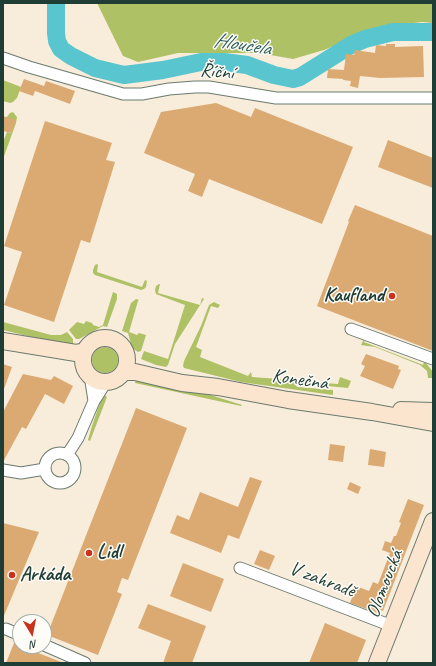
<!DOCTYPE html>
<meta charset="utf-8">
<style>
body{margin:0}
#map{position:relative;width:436px;height:666px;overflow:hidden;background:#f8ecda;font-family:Caveat,sans-serif}
canvas{display:block}
.frame{position:absolute;inset:0;border:4px solid #1f3d34;pointer-events:none}
.north{position:absolute;left:12px;top:614px;width:40px;height:40px;box-sizing:border-box;background:#fdfcf7;border:1px solid #a4b0a9;border-radius:50%;rotate:170deg;font-size:11px;font-weight:700;line-height:16px;text-align:center;color:#1f3d34}
.north::after{content:'';display:block;margin:auto;width:14px;height:18px;background:#c8321e;clip-path:polygon(50% 0,100% 100%,50% 72%,0 100%)}
</style>
<div id="map">
<canvas width="436" height="666"></canvas>
<div class="frame"></div>
<div class="north">N</div>
</div>
<script>
const g = document.querySelector('canvas').getContext('2d');
g.lineJoin = 'round';
function fill(path, color) { g.fillStyle = color; g.fill(path, 'evenodd'); }
const poly = rows => new Path2D(rows.map(r => 'M' + r).join(''));
function strokePath(path, color, width, dash) { g.strokeStyle = color; g.lineWidth = width; g.lineCap = dash ? 'butt' : 'round'; g.setLineDash(dash || []); g.stroke(path); }
function write(font, color, halo, rows, align = 'center') {
  g.font = font + ' Caveat,sans-serif'; g.lineWidth = 3; g.setLineDash([]); g.textBaseline = 'middle'; g.strokeStyle = halo; g.fillStyle = color; for (const [text, x, y, turn = 0] of rows) {
    g.save(); g.translate(x, y); g.rotate((+turn || 0) * Math.PI / 180); g.textAlign = isNaN(turn) ? turn : align; if (halo) g.strokeText(text, 0, 0); g.fillText(text, 0, 0); g.restore();
  }
}
fill(poly([
 [97,3,433,3,433,23,422,22,380,27,324,50,293,59,259,53,178,53,138,62,123,56],
 [3,80,21,87,17,98,13,102,10,103,3,101],
 [13,112,17,117,16,123,3,159,3,142,7,132,11,133,15,121,6,118,10,113],
 [97,264,98,265,97,272,142,287,145,280,147,281,146,287,144,289,141,290,95,275,93,273,93,270,95,265],
 [159,284,160,284,158,293,200,305,202,298,204,299,175,344,168,365,166,367,156,365,141,359,144,351,168,359,185,305,156,294,155,290,156,286],
 [113,292,117,294,117,299,107,327,103,326,79,339,76,339,69,330,77,322,84,324,86,321,92,323,93,325,99,327,103,325],
 [136,299,139,300,138,301,129,332,137,335,139,333,146,335,141,351,138,352,132,348,128,333,122,331,131,303],
 [214,302,220,305,218,308,211,306,196,347,202,350,200,357,248,376,251,372,252,377,292,380,297,387,333,390,333,395,241,382,184,368,183,366,184,361,201,326,209,305],
 [3,322,51,335,61,335,67,332,73,339,73,347,3,330],
 [364,339,365,339,364,342,423,365,424,362,426,363,433,372,433,378,428,378,427,371,420,365,375,347,361,345],
 '92 360a13 13 0 1 1 26 0a13 13 0 1 1-26 0Z',
 [137,377,198,391,242,405,241,406,135,383],
 [340,377,351,381,348,388,298,383,295,381,338,384],
 [103,394,107,397,90,441,88,440,92,426]
]), '#aec165');
strokePath(poly([
 [56,3,56,33,57,41,61,49,71,56,95,68,124,75,163,70,201,62,224,62,247,65,274,75,293,79,300,77,351,45,365,39,393,32,433,32]
]), '#59c6cf', 18);
fill(poly([
 [386,44,395,44,395,47,423,46,424,77,380,78,360,76,358,88,350,86,351,81,343,80,343,79,327,78,328,69,344,70,346,54,354,55,355,50,375,53,376,45,386,46],
 [24,79,44,86,46,81,75,91,70,104,35,91,33,96,19,91],
 [216,103,251,117,255,108,353,147,322,224,209,179,202,197,188,191,195,174,144,153,161,112],
 [3,116,16,120,11,133,3,131],
 [45,121,112,143,106,160,115,162,90,243,81,240,54,322,4,305,22,252,4,246],
 [388,140,433,158,433,188,378,167],
 [355,205,433,236,433,351,317,306,349,222,348,221],
 [366,354,399,366,398,369,401,370,393,389,360,376,365,366,361,364],
 [3,364,12,367,4,389,3,389],
 [23,374,51,380,54,376,73,386,64,404,45,394,26,429,22,427,3,462,3,412],
 [136,408,187,428,128,580,122,578,117,592,122,594,98,655,47,635],
 [330,444,345,446,343,462,328,460],
 [370,449,386,452,384,467,368,465],
 [250,477,262,481,239,539,228,535,221,553,170,533,177,515,189,520,200,492,238,507],
 [350,482,361,487,358,494,347,489],
 [408,499,424,505,383,611,380,610,378,613,350,603,356,586,369,591,373,582,378,584,390,553,382,550,385,541,391,543,394,536,396,536,401,523,399,522],
 [3,523,39,532,3,618],
 [260,550,275,556,269,570,254,564],
 [183,563,224,579,211,612,170,596],
 [148,604,206,626,192,663,163,663,171,641,138,628],
 [325,623,366,640,357,663,309,663],
 [14,643,20,646,64,663,6,663]
]), '#dbaa73');
const street = poly([
 [3,58,29,67,123,94,142,94,169,89,195,87,209,87,276,98,433,98],
 [351,329,433,359],
 [90,375,94,401],
 '45 468a15 15 0 1 1 30 0a15 15 0 1 1-30 0Z',
 [67,455,78,438,94,401,106,382],
 [3,470,21,473,45,469],
 [240,568,392,626],
 [6,629,20,635],
 [44,645,85,663]
]);
const secondary = poly([
 '83 360a22 22 0 1 1 44 0a22 22 0 1 1-44 0Z',
 [3,341,76,353,85,351],
 [124,372,135,372,182,383,218,387,288,400,372,412,433,423],
 [401,410,433,411],
 [377,663,433,521]
]);
strokePath(street, '#6b7a6e', 13);
strokePath(secondary, '#6b7a6e', 18);
strokePath(street, '#fff', 11);
strokePath(secondary, '#fce5cf', 16);
for (const [x, y, r, color] of [
 [392,296,4,"#c8321e"],
 [89,553,4,"#c8321e"],
 [12,575,4,"#c8321e"]
]) { const dot = new Path2D(); dot.arc(x, y, r, 0, 2 * Math.PI); g.fillStyle = color; g.fill(dot); strokePath(dot, '#fdfcf7', 1.5); }
write('20px', '#1f3d34', '#fdfcf7', [
 ["Říční",217,72,6],
 ["Konečná",300,380,8],
 ["V zahradě",322,580,21],
 ["Olomoucká",385,584,-69]
]);
write('bold 20px', '#1f3d34', '#fdfcf7', [
 ["Kaufland",384,296,"right"],
 ["Lidl",97,553],
 ["Arkáda",20,575]
], 'left');
write('italic 21px', '#2e5f5b', '#fdfcf7', [
 ["Hloučela",242,45,9]
]);
</script>
